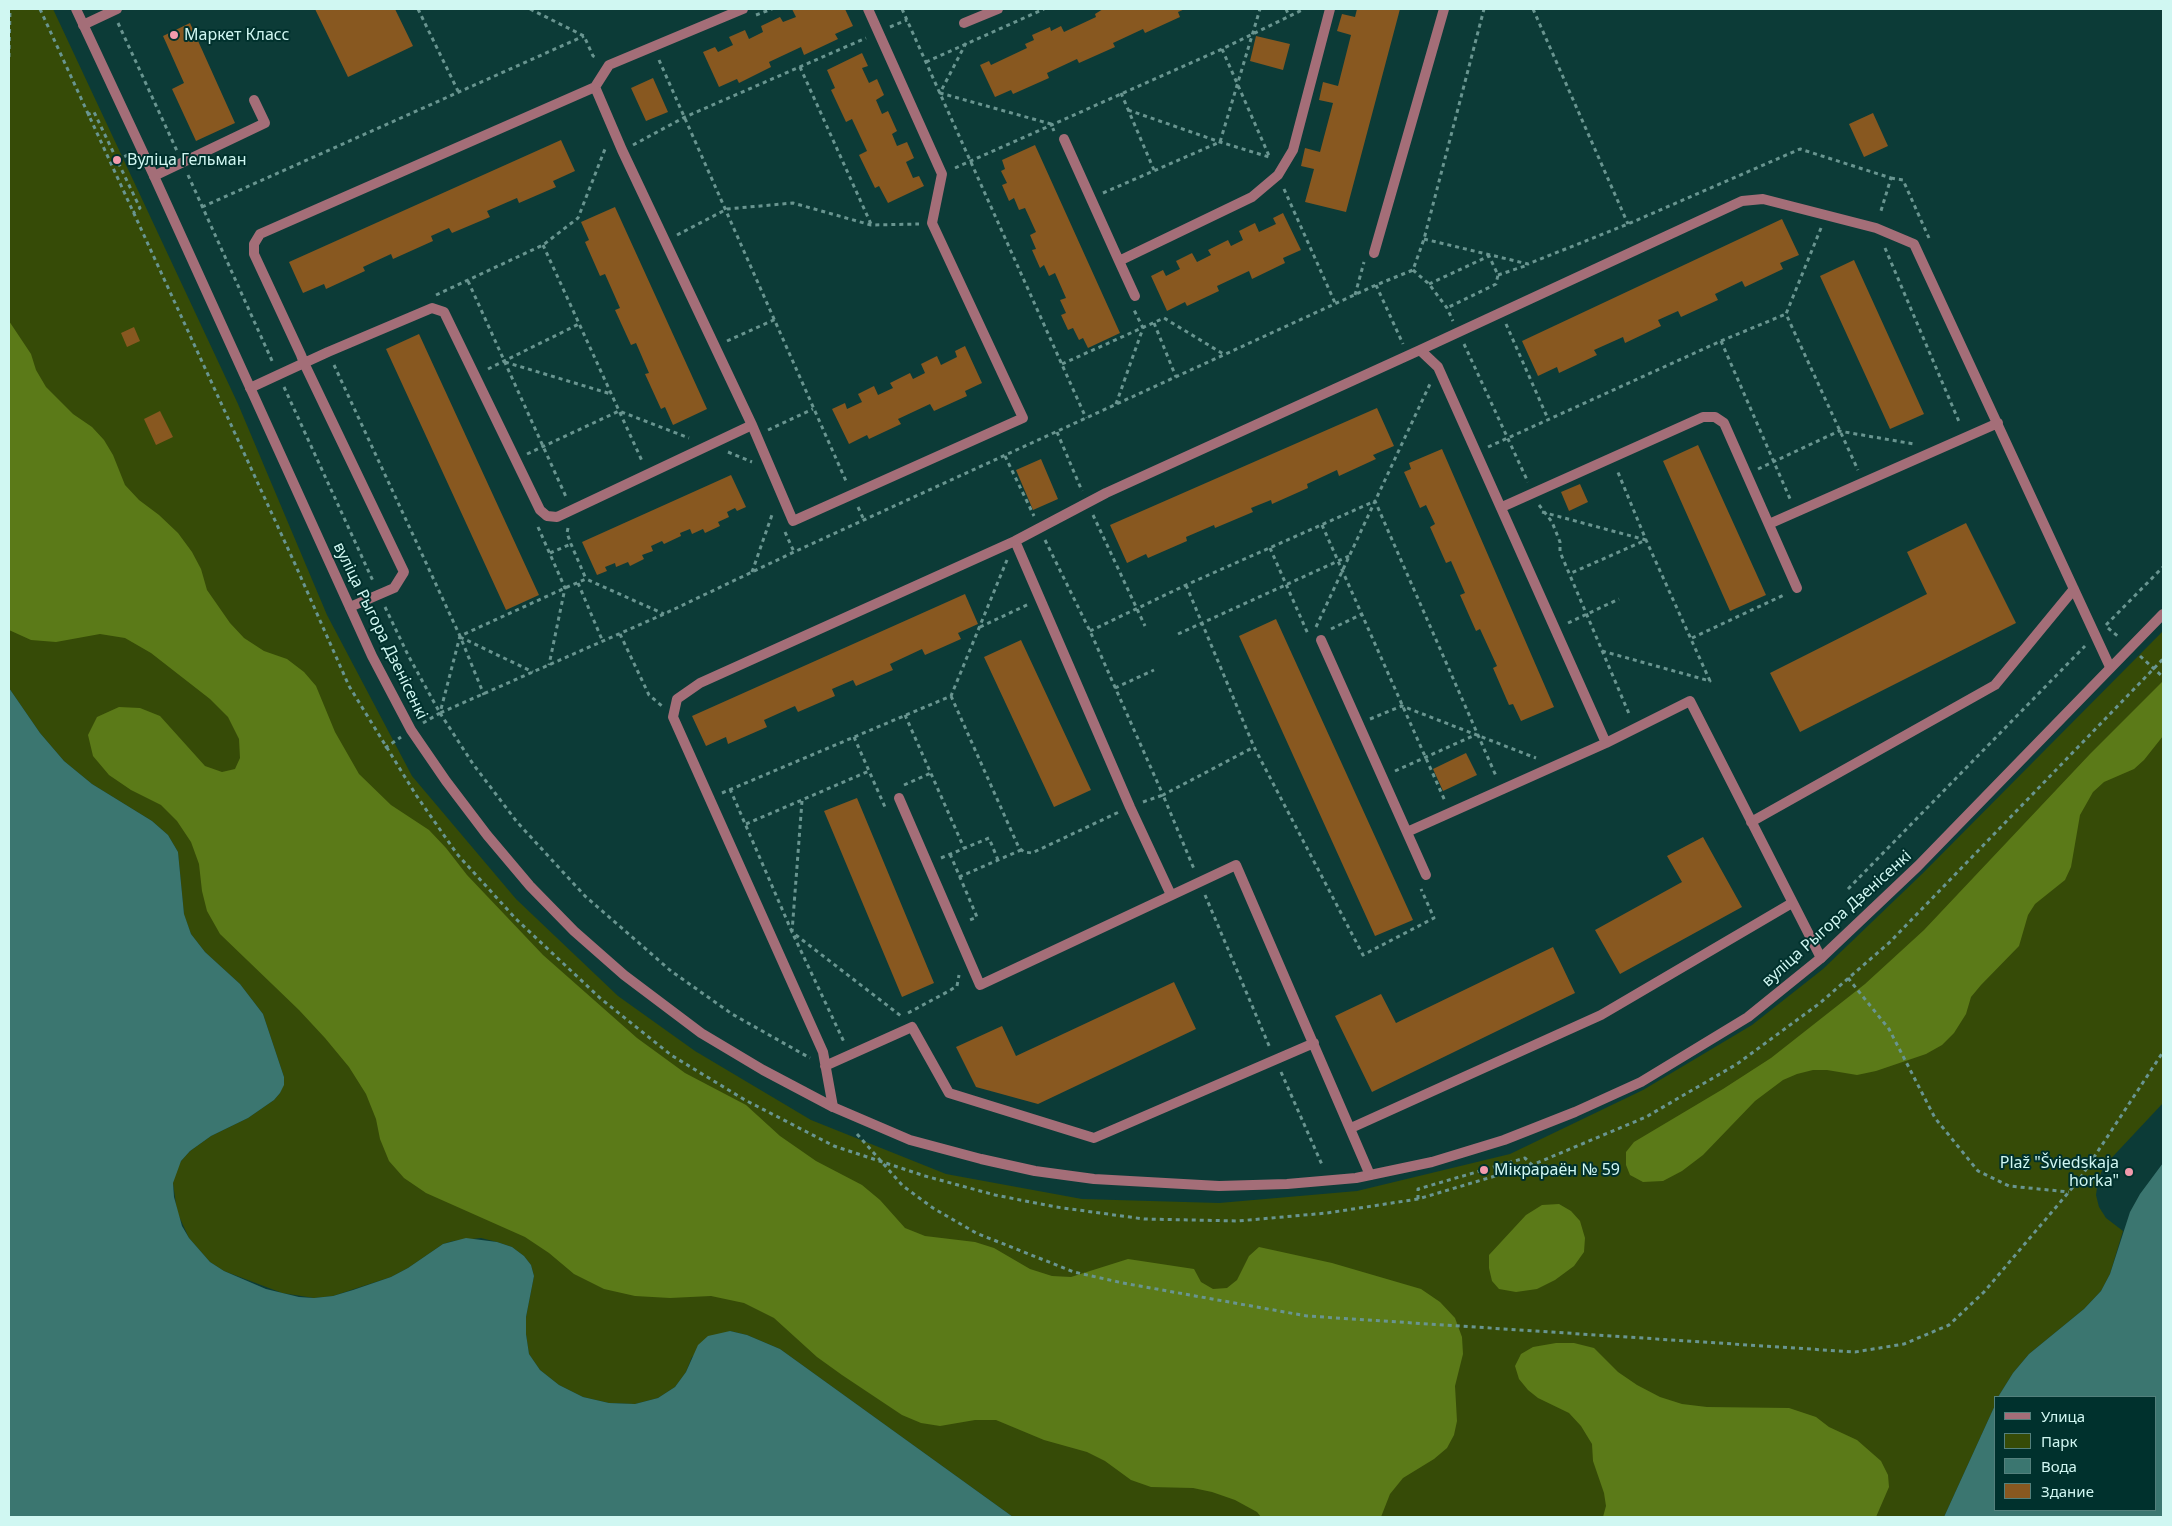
<!DOCTYPE html>
<meta charset="utf-8">
<style>
body{margin:0}
#map{position:relative;width:2172px;height:1526px;overflow:hidden;background:#0c3b37;font-family:"Noto Sans",sans-serif}
canvas{display:block}
.frame{position:absolute;inset:0;border:10px solid #d0f7f2;pointer-events:none}
.legend{position:absolute;left:1994px;top:1396px;width:162px;height:115px;box-sizing:border-box;background:#00312d;border:1px solid #53807c;margin:0;padding:6px 9px;list-style:none;font-size:15px;color:#d0f7f2}
.legend li{display:flex;align-items:center;gap:10px;height:25px}
.legend b{width:25px;border:1px solid #53807c}
</style>
<div id="map">
<canvas width="2172" height="1526"></canvas>
<div class="frame"></div>
<ul class="legend">
<li><b style="height:6px;background:#a46e78"></b>Улица</li>
<li><b style="height:14px;background:#364b07"></b>Парк</li>
<li><b style="height:14px;background:#3b7670"></b>Вода</li>
<li><b style="height:14px;background:#885820"></b>Здание</li>
</ul>
</div>
<script>
const g = document.querySelector('canvas').getContext('2d');
g.lineJoin = 'round';
function fill(path, color) { g.fillStyle = color; g.fill(path, 'evenodd'); }
const poly = rows => new Path2D(rows.map(r => 'M' + r).join(''));
function strokePath(path, color, width, dash) { g.strokeStyle = color; g.lineWidth = width; g.lineCap = dash ? 'butt' : 'round'; g.setLineDash(dash || []); g.stroke(path); }
function write(font, color, halo, rows, align = 'center') {
  g.font = font + ' "Noto Sans",sans-serif'; g.lineWidth = 4; g.setLineDash([]); g.textBaseline = 'middle'; g.strokeStyle = halo; g.fillStyle = color; for (const [text, x, y, turn = 0] of rows) {
    g.save(); g.translate(x, y); g.rotate((+turn || 0) * Math.PI / 180); g.textAlign = isNaN(turn) ? turn : align; if (halo) g.strokeText(text, 0, 0); g.fillText(text, 0, 0); g.restore();
  }
}
fill(poly([
 [9,9,53,9,238,404,327,615,412,776,516,899,618,996,695,1051,811,1120,946,1174,1082,1199,1219,1203,1357,1191,1510,1154,1643,1090,1752,1025,1823,969,1923,873,2163,631,2163,1103,2104,1166,2098,1180,2096,1195,2099,1207,2106,1218,2123,1231,2110,1274,2101,1291,2084,1309,2029,1354,2013,1373,1998,1397,1996,1397,1996,1403,1944,1517,1013,1517,780,1349,747,1335,730,1331,692,1357,686,1372,675,1387,658,1398,635,1404,609,1403,583,1397,559,1385,540,1370,529,1354,526,1334,526,1317,534,1276,531,1265,524,1256,512,1247,497,1242,481,1238,453,1241,443,1244,408,1268,391,1277,333,1296,314,1298,282,1293,224,1271,210,1262,189,1238,177,1212,173,1183,175,1171,181,1161,190,1151,211,1136,248,1118,274,1100,280,1093,284,1077,263,1014,240,984,205,952,191,934,184,915,178,852,168,835,152,821,92,784,64,761,40,733,9,688]
]), '#364b07');
fill(poly([
 [9,321,31,354,36,370,46,387,73,414,92,427,104,440,113,455,125,485,139,500,159,515,178,533,192,552,201,569,207,590,230,623,244,638,264,651,287,659,304,672,316,686,335,732,359,774,391,805,429,830,446,848,467,875,543,955,637,1038,685,1073,746,1105,780,1136,816,1161,862,1185,880,1200,905,1228,925,1236,975,1242,994,1248,1030,1269,1052,1276,1071,1277,1128,1259,1194,1269,1201,1282,1213,1289,1227,1288,1237,1280,1249,1256,1259,1247,1332,1263,1421,1289,1440,1302,1455,1318,1462,1337,1463,1354,1455,1386,1457,1421,1454,1435,1447,1448,1434,1459,1403,1478,1390,1494,1381,1517,1261,1517,1257,1512,1235,1500,1212,1492,1193,1488,1151,1487,1131,1480,1105,1461,1087,1452,1044,1440,996,1420,975,1420,940,1426,921,1423,902,1415,842,1375,817,1357,774,1318,744,1303,711,1296,670,1298,635,1296,604,1289,574,1274,549,1253,525,1237,426,1193,404,1178,389,1161,380,1139,376,1119,366,1094,349,1067,325,1038,299,1010,220,934,207,911,202,891,199,864,191,842,177,821,161,805,131,790,109,775,93,756,88,735,97,717,119,707,140,708,160,716,205,766,222,772,235,769,240,758,239,739,228,717,210,699,151,653,125,638,100,634,56,642,31,640,9,630],
 [2163,681,2163,736,2144,760,2134,769,2104,782,2093,792,2080,815,2071,867,2065,880,2035,904,2028,915,2019,946,1981,985,1971,997,1966,1014,1954,1033,1942,1045,1926,1054,1876,1071,1857,1075,1827,1070,1813,1070,1797,1074,1783,1080,1755,1101,1703,1155,1682,1171,1663,1181,1643,1182,1630,1175,1626,1165,1626,1152,1634,1142,1723,1089,1771,1058,1865,984,1924,930,2090,754],
 [1559,1204,1571,1211,1580,1221,1585,1238,1584,1252,1574,1266,1555,1280,1537,1289,1516,1292,1499,1289,1492,1281,1489,1268,1489,1255,1526,1215,1542,1205],
 [1556,1343,1574,1343,1594,1348,1618,1372,1637,1385,1660,1397,1682,1404,1707,1407,1789,1408,1816,1417,1829,1427,1857,1440,1881,1461,1888,1475,1889,1487,1876,1517,1603,1517,1606,1506,1604,1493,1593,1461,1592,1444,1581,1426,1569,1413,1538,1398,1528,1390,1519,1379,1515,1366,1521,1354,1533,1347]
]), '#5b7a18');
fill(poly([
 [9,688,40,733,64,761,92,784,152,821,168,835,178,852,184,914,191,934,205,952,240,984,263,1014,284,1077,284,1085,280,1093,274,1100,248,1118,211,1136,190,1151,181,1161,173,1183,174,1197,182,1226,189,1238,210,1262,224,1271,266,1289,299,1297,314,1298,333,1296,353,1290,391,1277,408,1268,443,1244,466,1238,497,1242,512,1247,524,1256,531,1265,534,1276,526,1317,526,1334,529,1354,540,1370,559,1385,583,1397,609,1403,635,1404,658,1398,675,1387,686,1372,698,1345,708,1336,730,1331,747,1335,780,1349,1013,1517,9,1517],
 [2163,1163,2163,1517,1944,1517,1996,1403,1996,1510,2156,1510,2156,1397,1998,1397,2013,1373,2029,1354,2084,1309,2101,1291,2110,1274,2130,1212,2140,1194]
]), '#3b7670');
fill(poly([
 [315,9,395,9,413,46,348,77],
 [792,9,845,9,853,26,835,34,838,39,804,55,801,47,769,62,771,67,739,83,737,79,719,87,703,52,715,47,718,52,733,45,729,37,745,30,749,39,763,32,761,26,780,17,783,22,796,17],
 [1103,9,1185,9,1178,12,1180,17,1145,33,1143,29,1113,43,1115,47,1079,63,1077,59,1047,73,1049,78,1013,94,1011,90,995,97,980,65,989,61,991,65,1027,48,1025,44,1034,40,1032,35,1050,27,1051,31,1061,26,1064,32,1096,17,1095,14],
 [1357,9,1400,9,1346,212,1305,202,1314,169,1301,166,1305,148,1320,152,1333,103,1319,100,1323,82,1338,86,1351,35,1337,31,1342,14,1355,17],
 [190,23,235,123,196,141,172,89,184,83,163,36],
 [1256,36,1290,44,1283,70,1250,61],
 [862,53,868,66,862,68,869,83,877,79,884,95,876,100,882,114,888,111,897,131,892,134,897,146,907,142,914,158,906,162,913,178,919,176,924,186,888,203,879,186,875,188,859,155,867,151,852,119,846,122,831,90,835,88,827,70],
 [653,78,668,112,646,121,631,88],
 [1873,113,1888,146,1864,157,1849,124],
 [561,140,575,171,553,181,556,187,519,203,517,198,487,211,490,217,452,233,449,228,431,236,433,241,393,259,391,254,363,267,365,271,326,289,324,284,303,293,289,262],
 [1035,145,1120,333,1088,348,1083,338,1079,340,1073,328,1068,330,1061,315,1066,313,1060,300,1066,298,1055,273,1049,276,1044,265,1040,268,1032,250,1036,249,1030,235,1036,232,1025,208,1019,210,1014,198,1009,201,1002,185,1007,183,1001,171,1005,169,1002,160],
 [615,207,707,409,673,425,665,407,661,409,645,374,649,373,636,343,631,345,615,310,620,308,605,274,600,276,585,242,589,240,581,222],
 [1283,213,1301,250,1283,258,1285,263,1252,279,1249,271,1217,286,1219,291,1187,306,1185,302,1167,311,1151,276,1163,270,1166,276,1180,269,1176,261,1192,253,1197,262,1211,255,1208,250,1228,240,1231,246,1243,240,1239,231,1255,223,1259,232,1276,224,1273,218],
 [1782,219,1799,255,1780,263,1783,269,1745,287,1742,281,1715,294,1718,300,1681,317,1678,311,1658,320,1661,326,1625,343,1623,337,1594,350,1597,355,1559,373,1557,367,1538,376,1522,341],
 [1854,260,1924,414,1890,429,1820,276],
 [134,327,140,341,127,347,121,333],
 [419,334,539,595,506,610,386,349],
 [965,346,982,383,965,391,967,396,934,411,930,404,898,419,901,424,869,439,867,435,849,444,832,409,845,403,847,409,862,402,858,394,874,386,878,395,893,388,890,383,910,373,913,379,925,373,921,364,937,356,941,365,957,357,955,351],
 [1377,408,1394,446,1373,455,1376,459,1339,476,1337,470,1307,484,1308,488,1272,504,1271,500,1251,508,1253,512,1215,528,1214,525,1186,537,1187,541,1148,558,1146,554,1127,563,1110,525],
 [160,411,173,437,156,445,144,419],
 [1698,445,1766,595,1730,611,1663,461],
 [1442,449,1554,707,1521,721,1513,704,1509,705,1493,668,1497,666,1480,629,1476,631,1460,595,1465,593,1451,561,1446,563,1430,527,1435,524,1426,505,1420,508,1404,472,1411,469,1409,463],
 [1041,459,1058,499,1033,510,1016,470],
 [731,475,746,507,737,511,735,508,727,512,729,517,718,522,720,526,705,533,703,529,692,534,690,529,680,533,681,536,664,544,662,541,651,546,653,551,642,555,644,559,630,566,628,562,616,567,615,563,605,567,607,571,597,575,582,542],
 [1580,484,1588,502,1569,511,1561,492],
 [1966,523,2016,623,1800,732,1770,673,1927,594,1907,552],
 [965,594,978,624,958,633,961,639,925,655,922,649,890,664,893,670,856,686,853,680,832,689,835,696,798,712,795,706,764,720,767,727,728,744,726,737,706,746,692,716],
 [1276,619,1413,920,1375,936,1239,636],
 [1021,640,1091,790,1054,807,984,657],
 [1466,753,1477,775,1443,791,1433,769],
 [857,798,934,983,902,997,824,811],
 [1703,837,1742,907,1620,974,1595,930,1682,882,1667,856],
 [1553,947,1575,993,1372,1092,1335,1016,1381,994,1396,1023],
 [1174,982,1196,1029,1038,1104,976,1087,956,1047,1002,1026,1016,1056]
]), '#885820');
strokePath(poly([
 [40,9,295,564,349,686,416,795,457,854,516,919,600,998,671,1055,745,1100,834,1146,925,1176,995,1195,1056,1207,1144,1219,1238,1221,1327,1213,1418,1199,1532,1165,1646,1117,1737,1064,1820,1003,1890,942,2163,659],
 [418,9,458,91],
 [530,9,584,36,593,56,597,58],
 [902,9,1086,418],
 [1286,9,1289,16],
 [1533,9,1628,224],
 [756,15,772,9],
 [118,23,177,151],
 [890,27,907,20],
 [966,43,940,93,1051,124,1054,131],
 [1222,49,1270,158],
 [9,57,10,9],
 [659,60,846,481],
 [926,62,1044,9],
 [800,67,871,224],
 [1121,93,1154,170],
 [1128,110,1220,142,1269,157],
 [87,115,94,112,140,208,133,213],
 [633,145,685,117,866,38],
 [117,160,130,154],
 [955,168,1222,49,1304,9],
 [188,175,273,363],
 [1891,178,1903,180,1929,238],
 [1284,189,1336,305],
 [1103,193,1220,142,1260,9],
 [202,207,584,36],
 [1821,228,1786,314,1858,470],
 [677,235,727,209,793,203,871,225,919,224],
 [1424,239,1528,264,1628,224,1800,149,1891,178,1880,214],
 [543,245,643,463],
 [1885,248,1960,424],
 [1413,270,1429,284,1447,308,1453,321],
 [1498,275,1528,265],
 [468,281,567,499],
 [1429,284,1489,256,1498,275,1496,284,1447,308],
 [1376,285,1403,344],
 [436,295,543,245,578,218,605,149],
 [1355,295,1364,262],
 [1154,323,1176,377],
 [1506,324,1548,419],
 [727,341,776,319],
 [1721,341,1791,501],
 [1464,344,1528,482],
 [505,362,611,394],
 [1062,364,1164,318,1225,355],
 [334,365,460,636,484,695],
 [488,369,579,324],
 [284,387,373,581],
 [1116,404,1143,328,1134,310],
 [768,430,813,409],
 [1057,432,1082,491],
 [1488,447,1721,341,1786,314],
 [728,452,752,462],
 [527,454,619,411,689,438],
 [1005,456,1034,516],
 [1758,469,1839,431,1914,444],
 [1539,505,1552,522,1560,542,1560,552,1630,716],
 [858,507,864,520],
 [1542,512,1646,540,1569,574],
 [1093,515,1145,626],
 [1322,525,1445,801],
 [538,527,565,588,549,665],
 [568,528,567,533,571,544,586,579],
 [785,532,794,552],
 [1045,540,1090,631,1163,795,1254,747],
 [1270,548,1308,634],
 [550,553,571,544],
 [752,572,773,512],
 [578,583,603,642],
 [1186,585,1254,747,1363,955,1434,918,1421,889],
 [385,607,408,655,440,713,664,614,794,552,1376,285,1413,270,1424,239,1484,9],
 [1568,623,1619,599],
 [2106,625,2163,567],
 [980,627,1029,604],
 [1316,627,1430,384],
 [2108,628,2120,638],
 [1331,629,1362,614],
 [1090,631,1186,585,1375,501,1496,776],
 [620,634,649,695,662,706],
 [1178,634,1349,556],
 [460,637,533,672],
 [1692,638,1786,594],
 [1602,651,1710,681,1646,540,1617,470],
 [2140,656,2163,677],
 [1115,688,1154,670],
 [951,696,1019,848,1024,852,1032,853,1119,812],
 [440,713,473,764,517,822,585,896,671,971,732,1014,810,1058],
 [905,715,964,848],
 [1370,719,1402,706,1536,758],
 [423,723,440,713,460,636,565,588,586,579,664,614],
 [854,737,885,807],
 [385,748,401,737],
 [1395,771,1475,735],
 [904,785,931,773],
 [730,789,792,932,844,1042],
 [722,793,951,696,1007,560],
 [802,801,792,932,901,1016],
 [1143,802,1163,795,1194,869],
 [746,824,869,771],
 [950,854,977,917,967,921],
 [941,858,989,838,998,860],
 [959,877,1021,850],
 [1848,889,2085,646],
 [1205,895,1270,1048],
 [1848,978,1889,1029,1935,1118,1978,1171,2009,1186,2069,1192],
 [908,1013,949,991,957,986,959,975],
 [1281,1072,1323,1167],
 [857,1134,903,1186,933,1208,976,1233,1074,1272,1123,1283,1307,1316,1855,1352,1904,1344,1949,1325,1984,1292,2079,1180,2163,1052],
 [1418,1199,1418,1189,1525,1158,1532,1165]
]), '#699590', 3, [4, 4]);
strokePath(poly([
 [964,23,998,9],
 [83,25,117,9],
 [595,87,609,65,743,9],
 [1064,139,1119,261,1252,197,1278,175,1293,150,1330,9],
 [154,176,265,123,254,100],
 [1374,253,1444,9],
 [1119,261,1135,296],
 [1420,350,1742,201,1763,199,1876,228,1914,244,2110,667],
 [250,388,278,375,304,363,328,352,432,308,444,312,540,510,547,516,557,517,752,425,622,150,595,87,260,234,254,244,254,254,301,355,304,363,404,572,394,588,350,607],
 [752,425,793,521,1023,418,932,223,942,174,868,9],
 [1502,507,1694,421,1703,417,1715,417,1724,423,1797,588],
 [1769,524,1998,423],
 [1015,541,1130,807,1171,895],
 [1321,640,1426,875],
 [899,798,980,985,1236,865,1370,1175],
 [1751,822,1995,685,2074,589],
 [1407,832,1606,743,1690,701,1821,958],
 [825,1066,912,1027,949,1093,1094,1138,1314,1043],
 [833,1107,823,1052,673,717,677,699,700,683,1015,541,1106,493,1420,350,1438,367,1606,743],
 [1351,1128,1601,1015,1792,903]
]), '#a46e78', 10);
strokePath(poly([
 [76,9,154,176,372,656,411,730,446,781,487,835,530,886,574,931,624,975,701,1033,763,1070,833,1107,910,1140,981,1159,1035,1171,1094,1179,1219,1186,1287,1184,1356,1178,1432,1162,1504,1140,1575,1112,1641,1082,1748,1017,1821,958,1918,866,2163,614]
]), '#a46e78', 10);
for (const [x, y, r, color] of [
 [174,35,5,"#f29aac"],
 [117,160,5,"#f29aac"],
 [1484,1170,5,"#f29aac"],
 [2129,1172,5,"#f29aac"]
]) { const dot = new Path2D(); dot.arc(x, y, r, 0, 2 * Math.PI); g.fillStyle = color; g.fill(dot); strokePath(dot, '#00312d', 2); }
write('16px', '#d0f7f2', '#00312d', [
 ["Маркет Класс",184,35],
 ["Вуліца Гельман",127,160],
 ["Plaž \"Šviedskaja",2119,1163,"right"],
 ["horka\"",2119,1181,"right"],
 ["Мікрараён № 59",1494,1170]
], 'left');
write('16px', '#d0f7f2', '#00312d', [
 ["вуліца Рыгора Дзенісенкі",380,631,64],
 ["вуліца Рыгора Дзенісенкі",1837,919,-42]
]);
</script>
